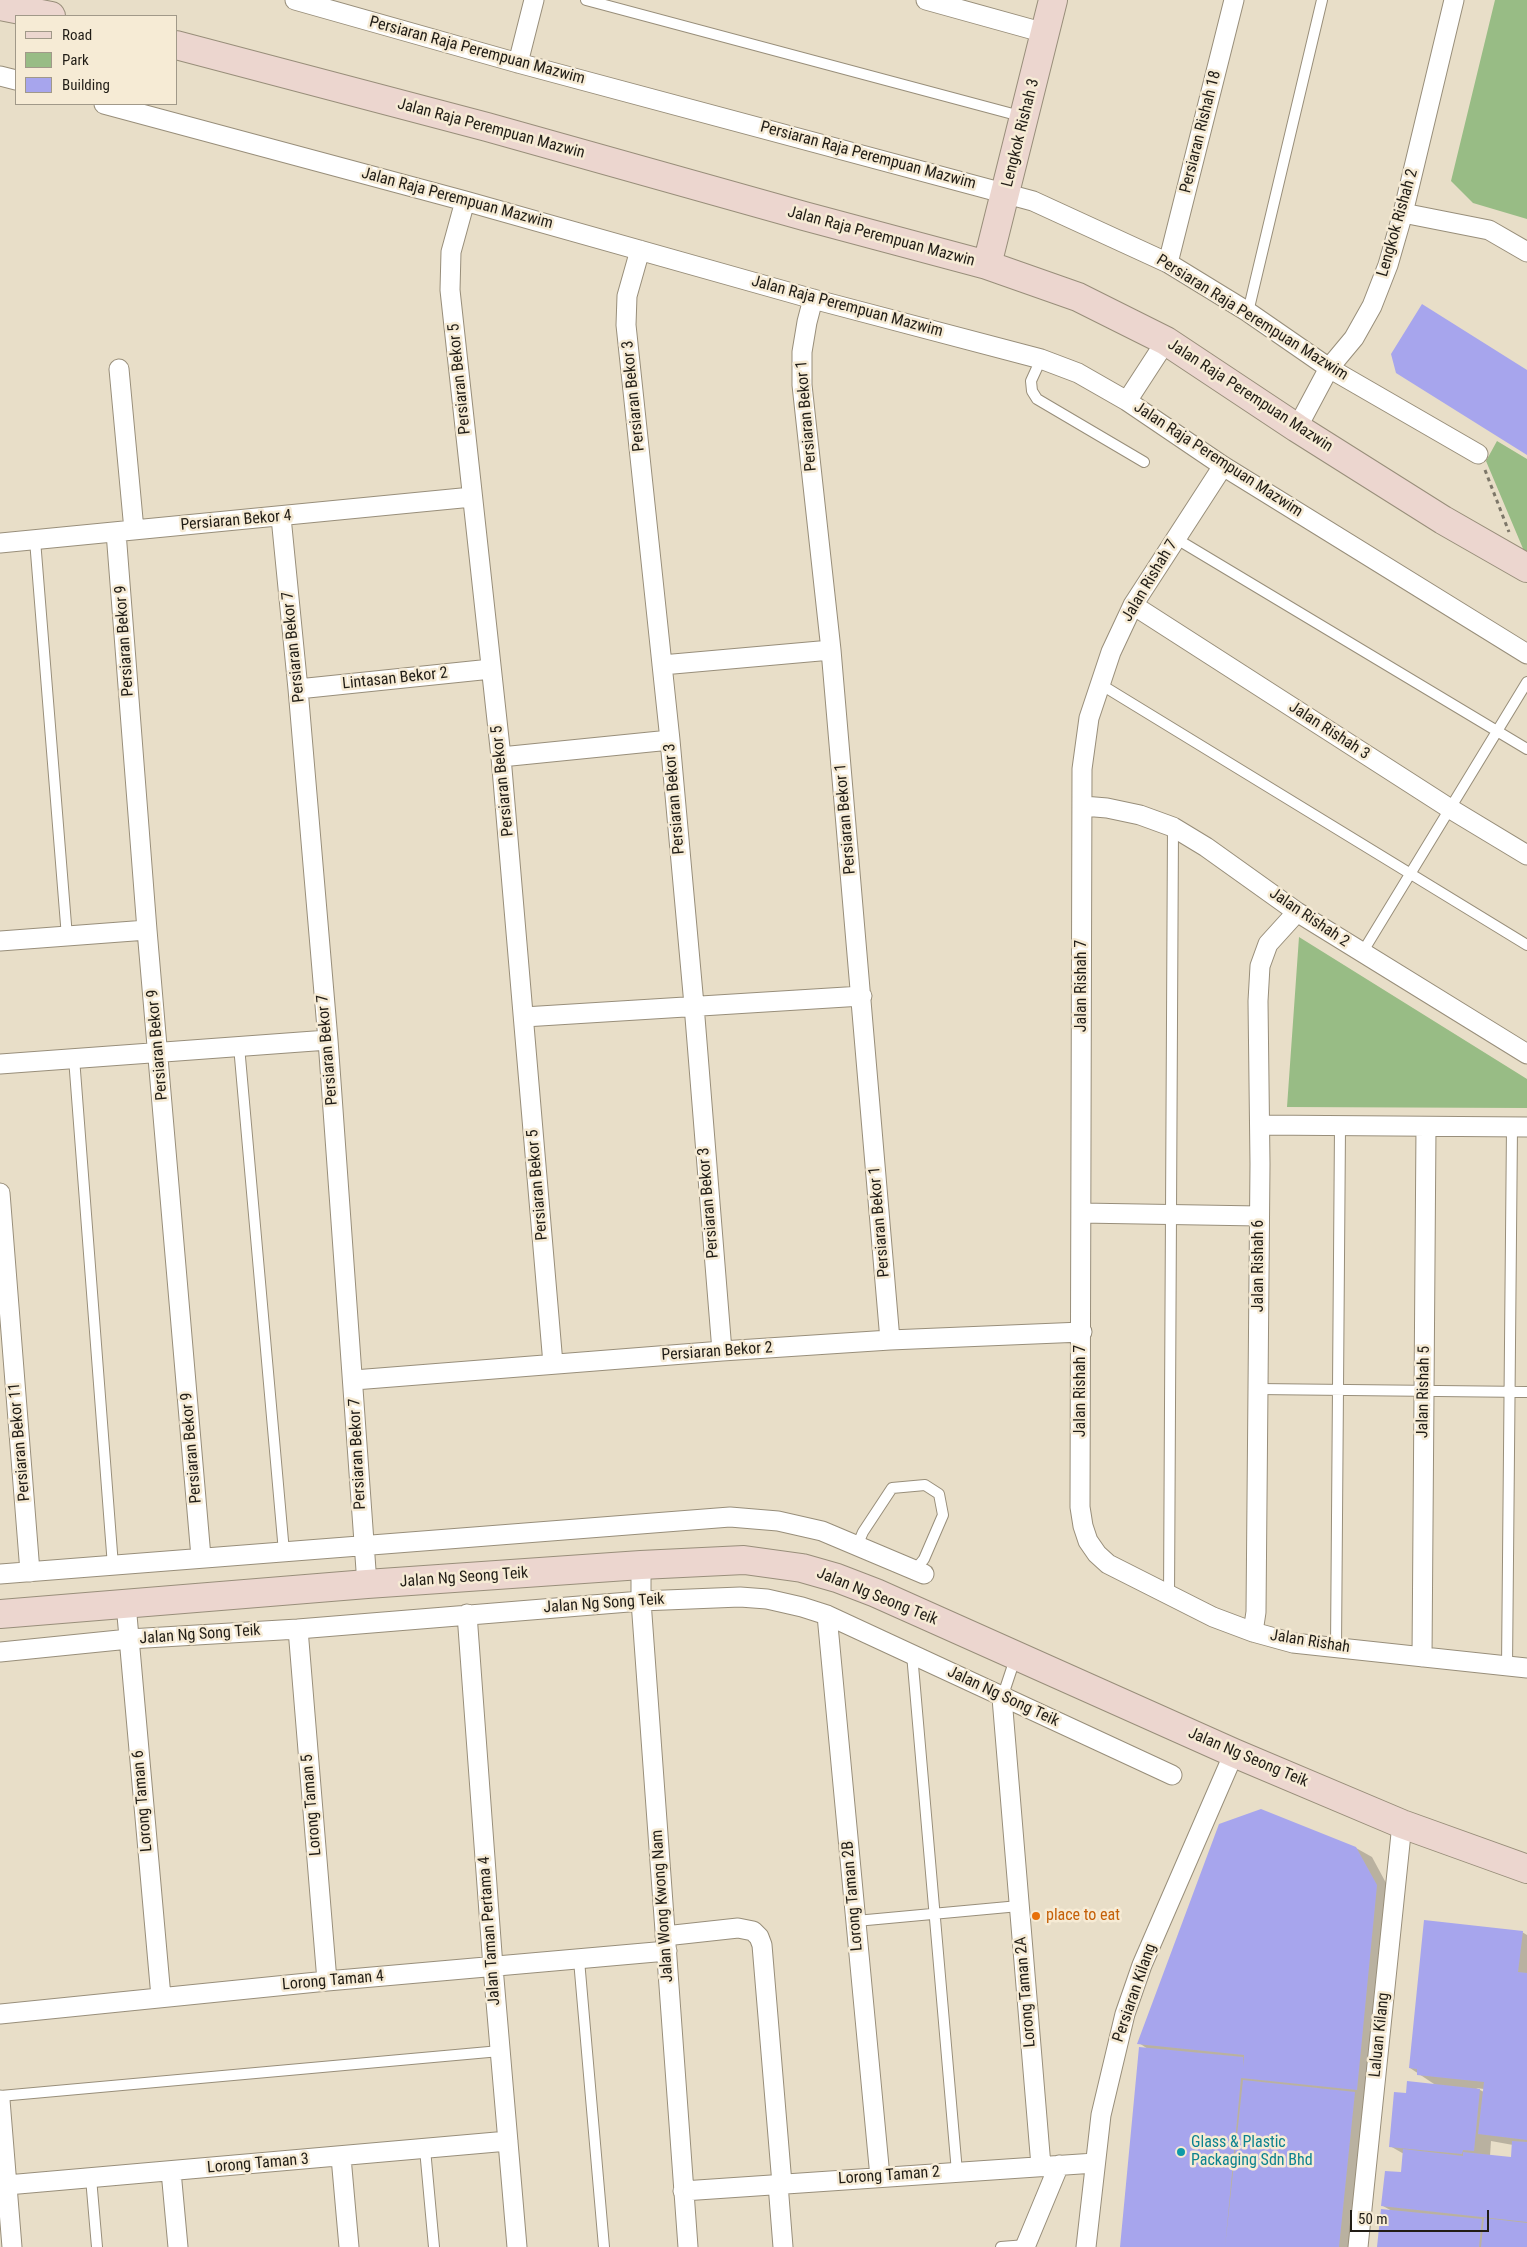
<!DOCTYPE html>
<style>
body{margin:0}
#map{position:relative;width:1527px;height:2247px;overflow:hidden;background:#e8dec8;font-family:"Roboto Condensed",sans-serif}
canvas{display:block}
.legend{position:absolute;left:15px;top:15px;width:162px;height:90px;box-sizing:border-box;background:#f6ebd5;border:1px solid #a19989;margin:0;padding:6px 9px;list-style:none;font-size:15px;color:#211d16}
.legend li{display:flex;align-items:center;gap:10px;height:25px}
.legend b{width:25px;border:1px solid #a19989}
.scale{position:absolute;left:1350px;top:2210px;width:139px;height:22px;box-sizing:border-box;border:2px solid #211d16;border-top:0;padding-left:6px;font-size:15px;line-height:18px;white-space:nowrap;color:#211d16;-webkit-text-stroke:4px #f6ebd5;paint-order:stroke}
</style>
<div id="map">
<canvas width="1527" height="2247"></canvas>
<ul class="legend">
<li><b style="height:6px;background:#ecd6cf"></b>Road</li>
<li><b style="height:14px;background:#98bc85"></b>Park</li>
<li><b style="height:14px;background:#a7a5ed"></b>Building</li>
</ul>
<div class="scale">50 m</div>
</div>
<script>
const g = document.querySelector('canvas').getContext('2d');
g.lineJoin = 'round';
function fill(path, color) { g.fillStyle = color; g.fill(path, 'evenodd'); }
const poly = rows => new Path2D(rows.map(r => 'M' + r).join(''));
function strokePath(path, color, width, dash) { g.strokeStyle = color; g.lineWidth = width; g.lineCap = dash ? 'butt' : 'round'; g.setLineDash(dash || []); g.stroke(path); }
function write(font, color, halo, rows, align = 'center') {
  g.font = font + ' "Roboto Condensed",sans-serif'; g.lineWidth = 5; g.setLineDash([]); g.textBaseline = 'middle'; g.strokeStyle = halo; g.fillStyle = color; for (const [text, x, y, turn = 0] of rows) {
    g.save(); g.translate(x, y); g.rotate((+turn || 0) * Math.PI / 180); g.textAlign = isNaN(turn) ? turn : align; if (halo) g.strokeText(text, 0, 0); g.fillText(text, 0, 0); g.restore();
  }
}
fill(poly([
 [1495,0,1527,0,1527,219,1473,203,1451,181],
 [1497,441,1527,459,1527,552,1524,551,1486,461],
 [1299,937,1527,1079,1527,1108,1287,1107]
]), '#98bc85');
fill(poly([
 [1356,1848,1372,1857,1392,1894,1372,2098,1363,2097,1370,2102,1355,2247,1121,2247,1148,2049,1139,2043],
 [1522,1932,1527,1935,1527,2247,1378,2247,1392,2211,1383,2206,1402,2174,1404,2154,1390,2146,1407,2095,1437,2086,1410,2068],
 [1476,2088,1484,2089,1484,2092],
 [1491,2141,1513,2145,1512,2159,1490,2156]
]), '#0003');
fill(poly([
 [1422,304,1527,370,1527,455,1396,373,1391,354],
 [1261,1809,1356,1847,1377,1885,1357,2090,1241,2078,1225,2247,1120,2247,1139,2047,1243,2057,1243,2067,1244,2055,1137,2044,1219,1824],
 [1424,1920,1523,1931,1518,1972,1527,1973,1527,2140,1478,2134,1484,2082,1417,2075,1417,2069,1409,2068],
 [1243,2080,1355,2092,1339,2247,1225,2247],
 [1407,2081,1480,2089,1474,2151,1463,2150,1462,2154,1389,2147,1394,2092,1406,2093],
 [1512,2141,1527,2142,1527,2222,1381,2206,1385,2171,1401,2172,1403,2149,1463,2156,1463,2152,1511,2157],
 [1381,2209,1482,2219,1479,2247,1377,2247],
 [1484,2218,1527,2223,1527,2247,1481,2247]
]), '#a7a5ed');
const lane = poly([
 [586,0,1024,117],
 [1248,312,1322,0],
 [1041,359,1031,381,1032,391,1037,399,1144,462],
 [1175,538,1527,749],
 [35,540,67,937],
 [1100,684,1527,945],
 [1362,953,1527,682],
 [239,1046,284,1552],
 [74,1058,113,1566],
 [1258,1389,1527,1392],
 [857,1546,863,1532,892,1488,925,1485,939,1494,943,1515,924,1559,915,1570],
 [1169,1596,1173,827],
 [1336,1648,1340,1127],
 [912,1654,957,2172],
 [1507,1667,1512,1127],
 [1002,1698,1016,1656],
 [856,1921,1019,1906],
 [579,1960,604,2247],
 [0,2096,500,2051],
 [425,2149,434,2247],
 [91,2178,97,2247],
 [1001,2247,1026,2245]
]);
const street = poly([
 [295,0,518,63,1033,201,1168,263,1248,312,1329,368,1478,454],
 [926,0,1045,33],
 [518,63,534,0],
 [0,76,16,80],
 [104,104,465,201,813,299,1041,359,1078,373,1127,401,1223,466,1527,654],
 [465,201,451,252,450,290,501,757,553,1364],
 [1403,213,1489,230,1527,252],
 [640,250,627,296,626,325,670,740,694,1005,722,1351],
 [1168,263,1234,0],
 [813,299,807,322,802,352,802,385,831,650,890,1340],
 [119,369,134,530],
 [1127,401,1166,341],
 [1297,428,1329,368,1354,338,1372,306,1388,265,1403,213,1454,0],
 [1223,466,1133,605,1111,652,1089,718,1082,769,1080,1507,1083,1526,1088,1541,1097,1554,1108,1564,1213,1617,1253,1632,1293,1643,1527,1668],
 [281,517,298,689,328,1040,367,1584],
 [116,532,147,930,201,1557],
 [0,543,472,497],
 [1133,605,1449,808,1527,855],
 [662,665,831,650],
 [298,689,491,669],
 [501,757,670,740],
 [1083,806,1107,808,1140,815,1173,827,1206,847,1297,912,1527,1054],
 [0,941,147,930],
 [524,1017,862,996],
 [0,1064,328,1040],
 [1260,1125,1527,1127],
 [0,1193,30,1572],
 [1081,1213,1259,1216],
 [354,1380,722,1351,890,1340,1082,1332],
 [641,1565,641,1601,688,2247],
 [0,1574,730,1517,778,1521,822,1531,924,1574],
 [126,1604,161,1997],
 [467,1614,493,1967,517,2247],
 [827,1615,880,2177],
 [298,1629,327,1981],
 [1253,1632,1256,1612,1260,1164,1258,1001,1260,966,1268,944,1297,912],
 [0,1652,129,1639,298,1629,641,1601,740,1597,767,1599,802,1607,827,1615,1172,1775],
 [1422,1657,1426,1127],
 [1002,1698,1041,2166],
 [665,1936,738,1928,753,1931,759,1937,762,1945,782,2184],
 [0,2014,327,1981,667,1951],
 [0,2100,12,2247],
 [341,2157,349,2247],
 [171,2171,178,2247],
 [778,2184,783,2247],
 [7,2185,508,2141],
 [683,2191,1095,2163],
 [1025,2247,1059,2165],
 [1086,2247,1101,2115,1125,2014,1142,1965,1234,1753],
 [1358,2247,1402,1824]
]);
const secondary = poly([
 [0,6,51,16],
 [176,45,487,127,804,216,987,265,1078,297,1166,341,1297,428,1443,520,1527,568],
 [987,265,1053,0],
 [0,1614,367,1584,641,1565,744,1560,802,1568,837,1578,876,1593,1234,1753,1402,1824,1527,1869]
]);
strokePath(lane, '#988e7a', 12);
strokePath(street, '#988e7a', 21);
strokePath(secondary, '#988e7a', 30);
strokePath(poly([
 [1485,470,1509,532]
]), '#7d7769', 3, [4, 4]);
strokePath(lane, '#fff', 10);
strokePath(street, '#fff', 19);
strokePath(secondary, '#ecd6cf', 28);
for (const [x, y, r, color] of [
 [1036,1916,5,"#e8710a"],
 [1181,2152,5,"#0f9aa8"]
]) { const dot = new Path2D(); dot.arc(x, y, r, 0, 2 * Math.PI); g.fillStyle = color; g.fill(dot); strokePath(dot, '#f6ebd5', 2); }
write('16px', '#211d16', '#f6ebd5', [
 ["Persiaran Raja Perempuan Mazwim",477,51,15],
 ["Jalan Raja Perempuan Mazwin",491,129,15],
 ["Persiaran Rishah 18",1201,132,-76],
 ["Lengkok Rishah 3",1021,133,-76],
 ["Persiaran Raja Perempuan Mazwim",868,156,15],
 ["Jalan Raja Perempuan Mazwim",457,199,15],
 ["Lengkok Rishah 2",1398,223,-74],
 ["Jalan Raja Perempuan Mazwin",881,237,15],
 ["Jalan Raja Perempuan Mazwim",847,307,15],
 ["Persiaran Raja Perempuan Mazwim",1252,318,32],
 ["Persiaran Bekor 5",460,379,-96],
 ["Persiaran Bekor 3",634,396,-96],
 ["Jalan Raja Perempuan Mazwin",1250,396,33],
 ["Persiaran Bekor 1",807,416,-95],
 ["Jalan Raja Perempuan Mazwim",1218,460,33],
 ["Persiaran Bekor 4",236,521,-5],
 ["Jalan Rishah 7",1150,581,-59],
 ["Persiaran Bekor 9",125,641,-94],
 ["Persiaran Bekor 7",294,647,-96],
 ["Lintasan Bekor 2",395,679,-6],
 ["Jalan Rishah 3",1329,731,33],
 ["Persiaran Bekor 5",503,781,-96],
 ["Persiaran Bekor 3",675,799,-95],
 ["Persiaran Bekor 1",846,819,-95],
 ["Jalan Rishah 2",1309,918,34],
 ["Jalan Rishah 7",1082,986,-90],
 ["Persiaran Bekor 9",158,1045,-95],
 ["Persiaran Bekor 7",328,1050,-95],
 ["Persiaran Bekor 5",538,1185,-95],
 ["Persiaran Bekor 3",709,1203,-95],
 ["Persiaran Bekor 1",880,1222,-95],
 ["Jalan Rishah 6",1259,1266,-90],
 ["Persiaran Bekor 2",717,1352,-4],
 ["Jalan Rishah 7",1081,1391,-90],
 ["Jalan Rishah 5",1424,1392,-89],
 ["Persiaran Bekor 11",20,1442,-95],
 ["Persiaran Bekor 9",192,1448,-95],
 ["Persiaran Bekor 7",358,1454,-93],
 ["Jalan Ng Seong Teik",464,1578,-4],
 ["Jalan Ng Seong Teik",877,1597,22],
 ["Jalan Ng Song Teik",604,1604,-4],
 ["Jalan Ng Song Teik",200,1635,-4],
 ["Jalan Rishah",1310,1642,9],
 ["Jalan Ng Song Teik",1003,1697,25],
 ["Jalan Ng Seong Teik",1248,1758,23],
 ["Lorong Taman 6",143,1801,-95],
 ["Lorong Taman 5",312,1805,-95],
 ["Lorong Taman 2B",853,1896,-95],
 ["Jalan Wong Kwong Nam",663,1906,-94],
 ["Jalan Taman Pertama 4",490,1931,-94],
 ["Lorong Taman 4",333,1981,-5],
 ["Lorong Taman 2A",1026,1992,-95],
 ["Persiaran Kilang",1135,1993,-71],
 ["Laluan Kilang",1380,2035,-84],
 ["Lorong Taman 3",258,2164,-5],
 ["Lorong Taman 2",889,2176,-4]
]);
write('16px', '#c56008', '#f6ebd5', [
 ["place to eat",1046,1916]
], 'left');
write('16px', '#0d838f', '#f6ebd5', [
 ["Glass & Plastic",1191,2143],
 ["Packaging Sdn Bhd",1191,2161]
], 'left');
</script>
